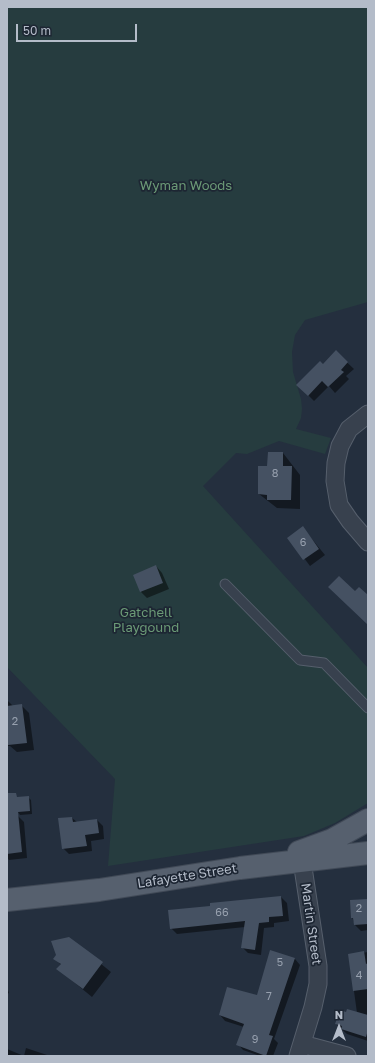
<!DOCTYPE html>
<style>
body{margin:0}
#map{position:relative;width:375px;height:1063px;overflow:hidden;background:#242f3e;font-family:"Golos Text",sans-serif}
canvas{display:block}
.frame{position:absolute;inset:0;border:8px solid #b4bcc9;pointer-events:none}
.north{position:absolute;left:319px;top:1007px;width:40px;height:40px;-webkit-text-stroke:3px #1d2633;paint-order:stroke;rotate:0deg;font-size:11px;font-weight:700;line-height:16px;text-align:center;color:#b4bcc9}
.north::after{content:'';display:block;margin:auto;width:14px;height:18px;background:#b4bcc9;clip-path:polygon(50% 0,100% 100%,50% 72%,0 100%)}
.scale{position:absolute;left:16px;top:24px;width:121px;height:18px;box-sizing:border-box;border:2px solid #b4bcc9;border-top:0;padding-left:5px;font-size:12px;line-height:14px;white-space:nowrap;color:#b4bcc9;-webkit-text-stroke:3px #1d2633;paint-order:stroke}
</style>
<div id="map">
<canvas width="375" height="1063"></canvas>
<div class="frame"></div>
<div class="north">N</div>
<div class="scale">50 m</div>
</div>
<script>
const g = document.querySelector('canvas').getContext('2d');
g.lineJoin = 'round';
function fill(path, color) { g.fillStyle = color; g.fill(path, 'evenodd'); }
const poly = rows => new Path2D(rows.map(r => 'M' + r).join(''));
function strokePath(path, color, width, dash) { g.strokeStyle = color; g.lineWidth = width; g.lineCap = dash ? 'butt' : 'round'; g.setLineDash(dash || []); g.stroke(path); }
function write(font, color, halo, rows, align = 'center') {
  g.font = font + ' "Golos Text",sans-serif'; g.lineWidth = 3.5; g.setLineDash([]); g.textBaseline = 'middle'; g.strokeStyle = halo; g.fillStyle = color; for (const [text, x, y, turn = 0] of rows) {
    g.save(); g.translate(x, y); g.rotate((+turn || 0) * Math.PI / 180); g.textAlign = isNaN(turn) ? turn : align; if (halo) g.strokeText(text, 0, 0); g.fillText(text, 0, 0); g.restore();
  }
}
fill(poly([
 [7,7,368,7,368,302,305,320,295,335,292,352,293,372,301,399,302,409,301,418,296,429,331,438,325,454,279,441,247,454,236,453,203,486,368,668,368,803,335,823,304,836,108,866,115,779,7,667]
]), '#263c3f');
fill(poly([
 [336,352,354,369,346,376,349,379,335,393,329,386,314,401,298,385,323,365],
 [283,453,300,475,300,509,277,508,259,494,268,467],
 [303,528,325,555,310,566,289,538],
 [156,566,162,573,169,589,147,598,141,592],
 [7,700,13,706,21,705,29,713,34,750,17,752,10,746,7,746],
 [28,797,31,800,32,814,20,815,18,812],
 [18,816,24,822,27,858,9,860,7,858,7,817],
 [72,818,77,822,97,820,103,826,104,839,91,841,92,851,69,854,63,848],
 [281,897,287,903,289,921,274,923,274,927,264,928,261,955,248,953,242,947,245,927,177,934,171,928,211,907],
 [368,900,368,930,361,931,355,925,352,917],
 [69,938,111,972,92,997,58,969,61,965,55,958],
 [271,952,295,959,300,965,274,1039,278,1043,273,1056,260,1056,243,1050,238,1044,244,1027,225,1021,220,1015,258,996],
 [368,952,368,1041,347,1034,336,1024,357,1013,349,955],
 [7,987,9,993,7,994],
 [26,1048,50,1056,24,1056],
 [7,1049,24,1056,7,1056]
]), '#0007');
fill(poly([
 [336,350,348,362,341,370,344,372,328,387,322,381,308,396,296,385,320,361,323,364],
 [268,452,283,452,283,466,292,466,291,500,267,500,267,495,258,494,258,466,267,466],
 [303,526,319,549,303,560,287,538],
 [156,565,163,583,140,592,133,575],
 [339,576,355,591,359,587,368,595,368,625,328,587],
 [22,704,27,743,8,745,7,706],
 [7,793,16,793,17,797,29,796,30,811,18,812,22,852,7,854],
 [72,817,73,822,97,819,99,833,85,835,87,846,62,849,58,818],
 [281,896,283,916,269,917,269,922,259,923,255,950,241,948,245,921,170,929,168,910,210,906,210,903],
 [368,899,368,924,354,925,353,918,351,918,350,900],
 [69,937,103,962,83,989,56,969,61,964,53,959,56,955,51,941],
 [270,950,295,958,269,1035,273,1036,266,1056,236,1045,244,1024,219,1015,227,987,257,995],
 [364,951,366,964,368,963,368,989,353,991,348,954],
 [347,1009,368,1015,368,1030,366,1037,341,1029,342,1026,335,1024,340,1010,346,1012]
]), '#455162');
const lane = poly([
 [225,584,300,660,324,663,368,708]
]);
const street = poly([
 [368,414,349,429,340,446,336,463,335,481,339,505,350,521,368,542],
 [302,1044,347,1056],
 [298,1056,313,1007,318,984,318,966,302,861]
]);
const primary = poly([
 [299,852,332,840,368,820],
 [7,900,99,890,240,868,368,853]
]);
strokePath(lane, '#565f6c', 11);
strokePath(street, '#565f6c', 19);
strokePath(primary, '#414a57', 24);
strokePath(lane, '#38414e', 9);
strokePath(street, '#38414e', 17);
strokePath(primary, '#56606e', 22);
write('11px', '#98a1af', null, [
 ["8",275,474],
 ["6",303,543],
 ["2",15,722],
 ["2",359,909],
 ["66",222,913],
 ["5",280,963],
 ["4",359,976],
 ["7",269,997],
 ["9",255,1040]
]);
write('13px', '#6b9a76', '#1d2633', [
 ["Wyman Woods",186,186],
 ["Gatchell",146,613],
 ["Playgound",146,628]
]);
write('13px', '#b4bcc9', '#1d2633', [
 ["Lafayette Street",187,876,-9],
 ["Martin Street",311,924,82]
]);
</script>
